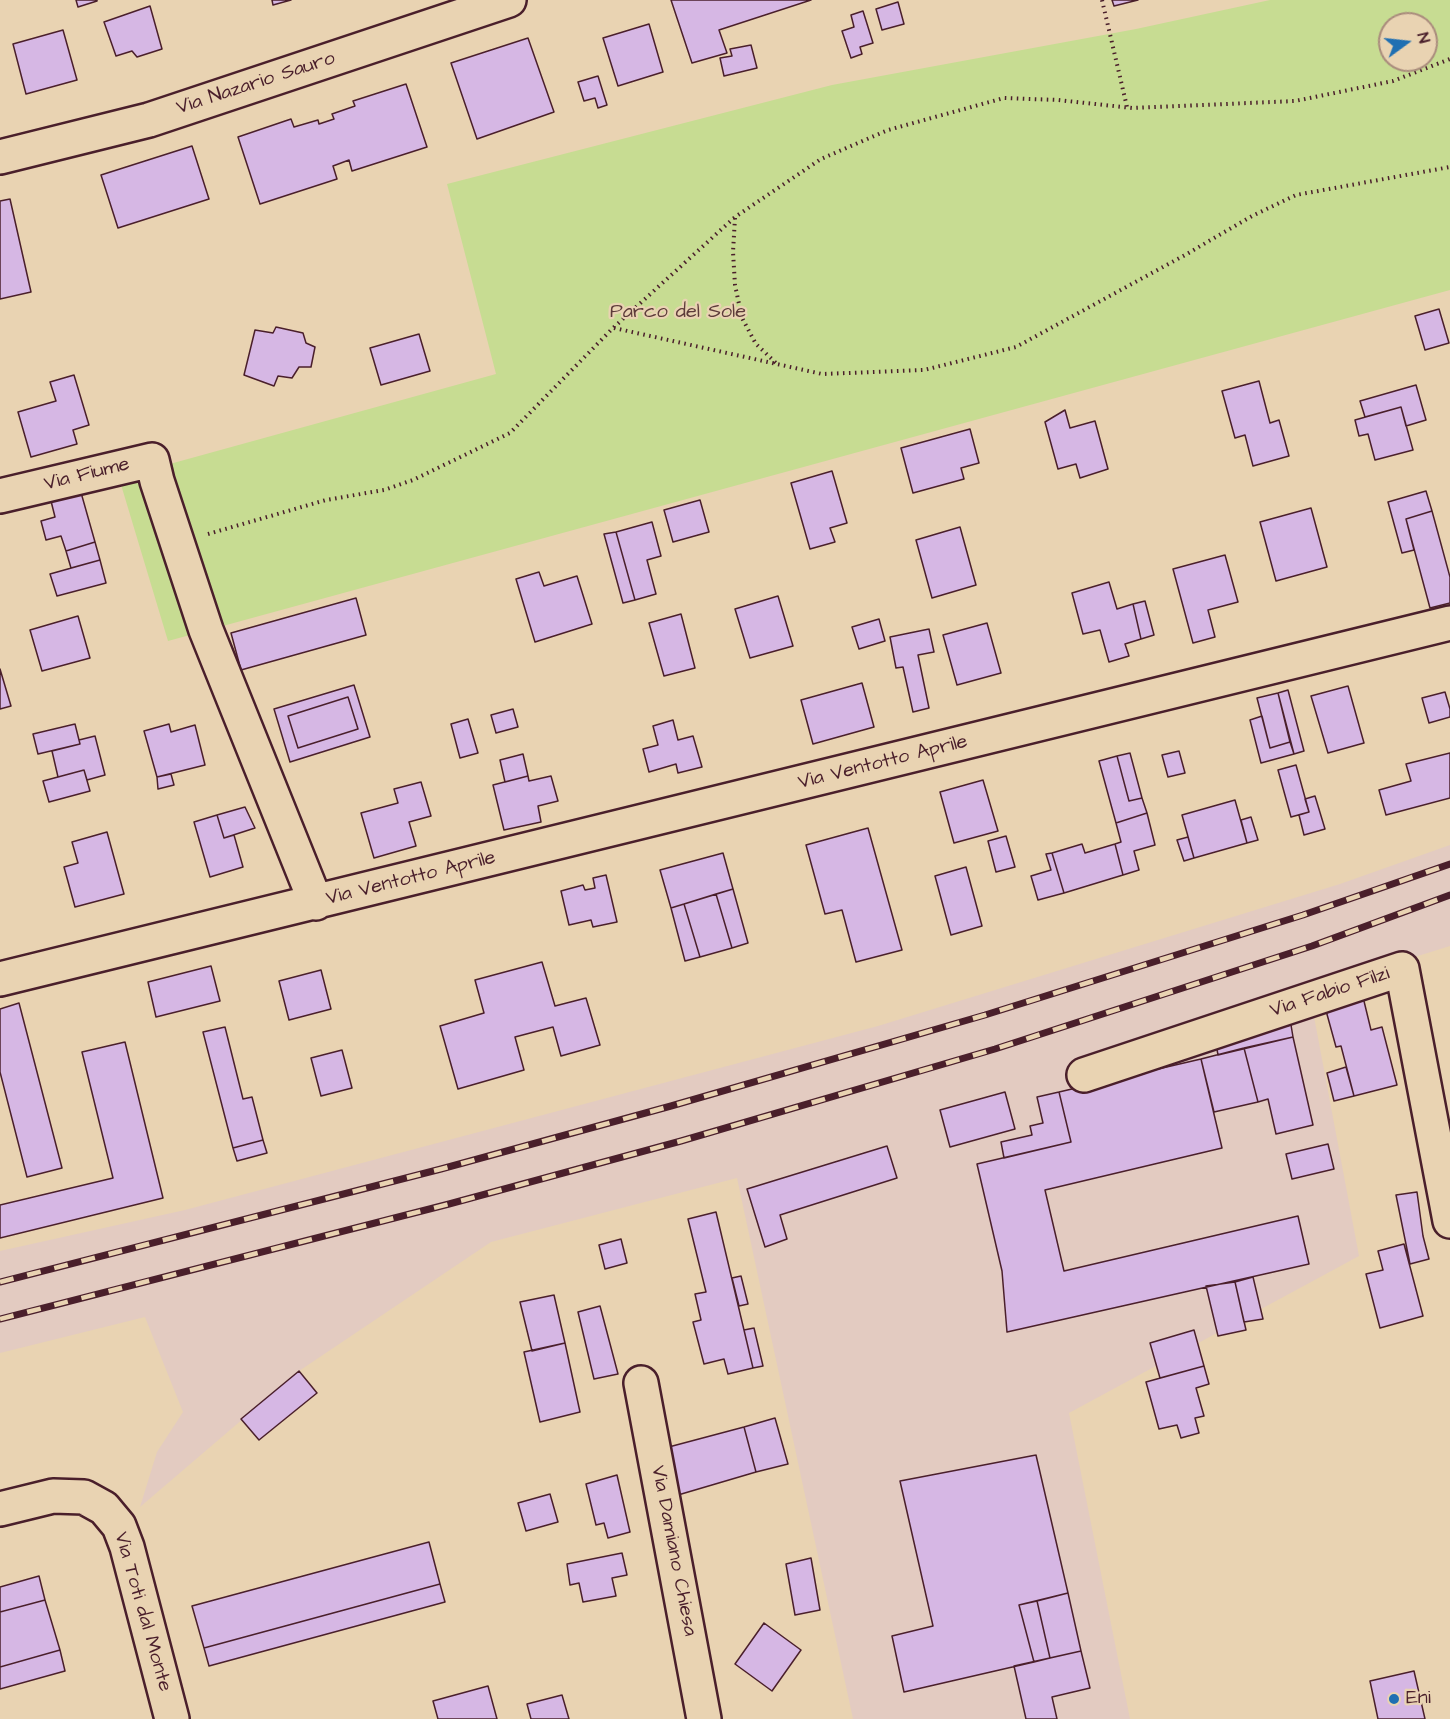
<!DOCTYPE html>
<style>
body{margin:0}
#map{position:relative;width:1450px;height:1719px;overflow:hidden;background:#e9d3b2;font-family:"Architects Daughter",sans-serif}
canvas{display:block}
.north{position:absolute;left:1378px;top:12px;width:60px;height:60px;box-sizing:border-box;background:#e9d3b2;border:2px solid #a98b7c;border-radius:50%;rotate:75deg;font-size:16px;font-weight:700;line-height:24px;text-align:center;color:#4a1f2b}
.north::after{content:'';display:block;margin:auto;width:21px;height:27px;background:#1f6fb2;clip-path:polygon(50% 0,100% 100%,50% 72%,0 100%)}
</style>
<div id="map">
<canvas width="1450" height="1719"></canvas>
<div class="north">N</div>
</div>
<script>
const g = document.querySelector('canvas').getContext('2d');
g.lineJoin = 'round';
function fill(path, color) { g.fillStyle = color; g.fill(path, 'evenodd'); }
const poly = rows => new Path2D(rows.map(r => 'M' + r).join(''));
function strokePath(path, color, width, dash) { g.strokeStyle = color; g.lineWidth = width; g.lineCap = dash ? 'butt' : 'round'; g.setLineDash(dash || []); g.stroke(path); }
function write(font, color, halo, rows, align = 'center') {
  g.font = font + ' "Architects Daughter",sans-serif'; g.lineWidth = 4.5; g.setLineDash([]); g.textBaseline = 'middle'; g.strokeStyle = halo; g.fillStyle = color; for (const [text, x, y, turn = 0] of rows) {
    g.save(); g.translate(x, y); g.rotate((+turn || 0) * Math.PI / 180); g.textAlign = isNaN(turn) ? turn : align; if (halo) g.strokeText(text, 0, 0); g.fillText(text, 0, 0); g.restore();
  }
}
fill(poly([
 [1450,845,1450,946,1309,990,1359,1256,1069,1413,1130,1719,853,1719,737,1178,491,1242,299,1371,140,1507,157,1452,183,1412,145,1317,0,1353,0,1251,185,1210,878,1026,1340,884]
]), '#e3cbc1');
fill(poly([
 [1270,0,1450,0,1450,290,168,641,119,478,496,374,447,184,832,85,1136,29],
 [1390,24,1426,24,1426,60,1390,60]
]), '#c7dc92');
const building = poly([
 [76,0,97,0,97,1,78,7,76,0],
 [272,0,291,0,273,5,272,0],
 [671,0,811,0,719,30,727,53,692,63,671,0],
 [1112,0,1138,0,1114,6,1112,0],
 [898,2,904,24,882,30,876,9,898,2],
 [150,6,162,49,137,57,132,51,116,56,104,22,150,6],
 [863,11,873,43,860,47,862,54,851,58,842,31,854,27,851,15,863,11],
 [649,24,663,72,618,86,603,38,649,24],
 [63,30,77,80,26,94,13,44,63,30],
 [528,38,554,112,477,139,451,63,528,38],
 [751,45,757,68,724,76,720,58,732,56,730,49,751,45],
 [598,76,607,105,598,108,595,98,584,101,578,82,598,76],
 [406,84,427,147,352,171,349,160,333,166,337,179,260,204,238,137,291,119,294,127,318,120,319,124,334,119,332,114,355,106,353,101,406,84],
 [192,146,209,199,118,228,101,175,192,146],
 [10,199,31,292,0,299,0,201,10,199],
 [1439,309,1449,343,1425,350,1415,316,1439,309],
 [276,327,303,333,306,343,315,347,311,367,299,367,292,378,278,376,274,386,244,375,255,330,273,333,276,327],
 [419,334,430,371,381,385,370,348,419,334],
 [74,375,89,425,73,430,77,444,31,457,18,412,56,401,50,382,74,375],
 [1259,381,1270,423,1279,420,1289,456,1253,466,1245,435,1235,438,1222,391,1259,381],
 [1416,385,1426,420,1406,426,1401,407,1365,417,1360,401,1416,385],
 [1401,407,1413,450,1375,460,1368,434,1359,436,1355,420,1401,407],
 [1065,410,1070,428,1095,421,1108,469,1080,478,1076,464,1058,469,1045,422,1065,410],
 [970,429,979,463,961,468,964,479,913,493,901,448,970,429],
 [832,471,847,523,830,528,835,542,810,549,791,483,832,471],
 [80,489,95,542,66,551,61,536,46,540,41,521,55,517,50,497,80,489],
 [1426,491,1432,511,1406,519,1414,550,1402,553,1388,502,1426,491],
 [700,500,709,532,673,542,664,510,700,500],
 [1311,508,1327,567,1276,581,1260,522,1311,508],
 [1432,511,1450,577,1450,603,1430,608,1406,519,1432,511],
 [652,522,661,556,647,560,656,594,635,600,616,532,652,522],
 [960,527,976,585,932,598,916,540,960,527],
 [616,532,635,600,623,603,604,534,616,532],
 [95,542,100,560,71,568,66,551,95,542],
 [1225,555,1238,602,1208,610,1215,637,1193,643,1173,569,1225,555],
 [100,560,106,583,57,596,50,574,100,560],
 [539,572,544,586,577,576,592,624,535,642,516,579,539,572],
 [1109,582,1117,609,1133,604,1141,639,1125,644,1129,656,1109,662,1100,630,1083,634,1072,593,1109,582],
 [778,596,793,646,750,658,735,609,778,596],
 [356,598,366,635,241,670,231,633,356,598],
 [1145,601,1154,635,1141,639,1133,604,1145,601],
 [681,614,695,668,664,676,649,623,681,614],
 [78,616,90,658,42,671,30,630,78,616],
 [879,619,885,641,859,649,852,627,879,619],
 [987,623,1001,673,957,685,943,635,987,623],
 [929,629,934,652,918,655,929,708,913,712,903,667,896,668,890,637,929,629],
 [0,669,11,706,0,709,0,669],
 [862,683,874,727,813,744,801,700,862,683],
 [354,685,370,737,290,762,274,709,354,685],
 [348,697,358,729,298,748,288,716,348,697],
 [1348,686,1364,743,1328,753,1311,696,1348,686],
 [1288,690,1304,751,1294,754,1278,693,1288,690],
 [1445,692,1450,709,1450,717,1429,723,1422,698,1445,692],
 [1278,693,1290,742,1270,748,1257,698,1278,693],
 [348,697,358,729,298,748,288,716,348,697],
 [513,709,518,727,496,733,491,715,513,709],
 [1262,716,1270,748,1290,742,1294,754,1261,763,1250,720,1262,716],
 [468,719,478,753,460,758,451,724,468,719],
 [673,720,678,740,693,736,702,767,678,773,676,764,649,772,643,749,658,745,653,726,673,720],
 [75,724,80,744,38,754,33,734,75,724],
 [169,724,171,732,195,725,205,765,157,777,144,731,169,724],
 [95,736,105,775,87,780,84,770,58,777,52,751,80,744,79,740,95,736],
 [1179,751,1185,773,1168,777,1162,755,1179,751],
 [1130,753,1142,798,1129,801,1117,756,1130,753],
 [1450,753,1450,798,1386,815,1379,790,1411,781,1406,764,1450,753],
 [523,754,528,776,505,782,500,760,523,754],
 [1117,756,1129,801,1142,798,1147,813,1116,823,1099,761,1117,756],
 [1296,765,1309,812,1291,817,1278,770,1296,765],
 [84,770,90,791,49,802,43,781,84,770],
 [171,774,174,785,158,789,157,777,171,774],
 [528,776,529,781,551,776,558,801,538,806,541,822,504,830,493,785,528,776],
 [983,780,998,831,954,843,940,792,983,780],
 [421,782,431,816,409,822,416,846,374,858,361,813,398,803,394,789,421,782],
 [1315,796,1325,829,1304,835,1299,815,1309,812,1305,799,1315,796],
 [1235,800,1247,843,1194,858,1182,815,1235,800],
 [245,807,255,828,224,838,217,815,245,807],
 [1147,813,1155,845,1134,851,1139,870,1123,875,1115,844,1121,842,1116,823,1147,813],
 [217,815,224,838,234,835,243,867,210,877,194,822,217,815],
 [1251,817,1258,840,1247,843,1241,820,1251,817],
 [868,828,902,950,856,962,842,910,825,914,806,845,868,828],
 [107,832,124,894,75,907,64,867,78,863,72,842,107,832],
 [1006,836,1015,867,996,872,988,841,1006,836],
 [1188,837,1194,858,1184,861,1177,840,1188,837],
 [1082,844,1085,853,1115,844,1123,875,1064,893,1052,853,1082,844],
 [723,853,733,889,671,908,660,870,723,853],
 [1052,853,1064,893,1038,900,1031,876,1051,870,1046,854,1052,853],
 [966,867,982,926,951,935,935,876,966,867],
 [606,875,617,922,593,927,591,920,569,925,561,891,583,885,585,890,595,888,593,878,606,875],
 [733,889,748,943,732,948,716,894,733,889],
 [716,894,732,948,700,957,684,904,716,894],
 [684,904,700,957,685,961,671,908,684,904],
 [542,962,555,1006,586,998,600,1045,561,1056,553,1027,515,1037,524,1070,458,1089,440,1026,484,1013,475,980,542,962],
 [211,966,220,1001,156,1017,148,982,211,966],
 [321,970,331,1009,289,1020,279,981,321,970],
 [1363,997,1371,1030,1382,1027,1397,1085,1354,1096,1341,1046,1336,1047,1325,1007,1363,997],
 [19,1003,62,1168,27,1177,0,1072,0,1009,19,1003],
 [1291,1025,1293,1037,1218,1055,1216,1044,1244,1035,1291,1025],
 [225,1027,243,1099,252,1097,263,1140,233,1148,203,1032,225,1027],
 [1293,1037,1313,1125,1276,1134,1268,1099,1258,1102,1244,1048,1293,1037],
 [125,1042,163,1198,0,1238,0,1205,113,1178,82,1052,125,1042],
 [1244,1048,1258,1102,1214,1112,1201,1059,1244,1048],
 [342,1050,352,1088,321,1096,311,1058,342,1050],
 [1201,1059,1222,1148,1045,1190,1064,1271,1298,1216,1309,1264,1007,1332,1002,1271,977,1164,1071,1142,1059,1092,1201,1059],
 [1346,1067,1354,1096,1334,1101,1327,1073,1346,1067],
 [1005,1092,1015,1129,950,1147,940,1110,1005,1092],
 [1059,1092,1071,1142,1004,1158,1001,1142,1032,1135,1030,1126,1043,1123,1037,1097,1059,1092],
 [263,1140,267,1153,237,1161,233,1148,263,1140],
 [1328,1144,1334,1169,1292,1179,1286,1154,1328,1144],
 [887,1146,897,1178,780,1215,787,1239,765,1247,747,1189,887,1146],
 [1417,1192,1423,1236,1429,1259,1410,1264,1396,1195,1417,1192],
 [716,1212,753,1368,728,1374,724,1359,704,1364,693,1322,701,1320,695,1294,706,1292,688,1219,716,1212],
 [621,1239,627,1263,605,1269,599,1245,621,1239],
 [1404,1244,1423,1316,1380,1328,1366,1274,1383,1270,1378,1251,1404,1244],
 [741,1276,748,1304,739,1306,732,1278,741,1276],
 [1253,1277,1263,1319,1244,1322,1235,1282,1253,1277],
 [1235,1282,1246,1330,1218,1336,1206,1286,1235,1282],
 [554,1295,565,1343,532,1351,520,1302,554,1295],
 [600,1306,618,1374,594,1379,578,1312,600,1306],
 [754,1328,763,1366,753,1368,744,1330,754,1328],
 [1194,1330,1204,1366,1160,1378,1150,1343,1194,1330],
 [565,1343,580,1412,540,1422,524,1352,565,1343],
 [1204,1366,1209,1384,1196,1388,1204,1416,1195,1418,1199,1433,1181,1438,1177,1425,1159,1429,1146,1382,1204,1366],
 [299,1371,317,1393,259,1440,241,1419,299,1371],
 [775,1418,788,1464,756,1472,744,1427,775,1418],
 [744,1427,756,1472,678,1495,665,1448,744,1427],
 [1036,1455,1068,1593,1019,1605,1034,1662,904,1692,892,1636,933,1626,900,1481,1036,1455],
 [617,1475,630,1532,608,1538,604,1523,596,1525,586,1484,617,1475],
 [550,1494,558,1522,526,1531,518,1503,550,1494],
 [429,1542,440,1584,204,1648,192,1606,429,1542],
 [622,1553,627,1575,612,1578,616,1596,583,1602,579,1583,570,1585,567,1564,622,1553],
 [811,1558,820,1610,795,1615,786,1564,811,1558],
 [39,1576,45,1600,0,1612,0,1587,39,1576],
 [440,1584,445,1602,209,1666,204,1648,440,1584],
 [1068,1593,1081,1651,1050,1658,1037,1601,1068,1593],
 [45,1600,60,1650,0,1667,0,1612,45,1600],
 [1037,1601,1050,1658,1034,1662,1019,1605,1037,1601],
 [764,1623,801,1650,772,1691,735,1664,764,1623],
 [60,1650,65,1671,0,1689,0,1667,60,1650],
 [1081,1651,1090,1688,1052,1697,1057,1719,1026,1719,1014,1666,1081,1651],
 [1414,1671,1425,1719,1378,1719,1370,1681,1414,1671],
 [488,1686,497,1719,438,1719,433,1701,488,1686],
 [562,1695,569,1719,531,1719,527,1704,562,1695]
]);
fill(building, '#d6b7e4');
strokePath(building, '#4a1f2b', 1.5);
const minor = poly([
 [0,157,149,120,509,0],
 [0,496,152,460,157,481,206,630,316,903],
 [0,979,1450,623],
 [1084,1075,1402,969,1450,1221],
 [641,1383,704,1719],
 [0,1509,53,1496,84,1497,104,1508,119,1526,127,1547,172,1719]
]);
strokePath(minor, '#4a1f2b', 38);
strokePath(poly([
 [1102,0,1127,107],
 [735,218,733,252,735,285,742,318,756,344,776,363],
 [614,328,822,374,924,370,1016,347,1185,255,1252,216,1296,195,1450,167],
 [208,534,326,500,384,490,413,480,510,433,613,328,735,217,821,159,888,130,1004,98,1058,100,1132,108,1295,101,1393,81,1450,59]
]), '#4a1f2b', 4, [1.5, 4.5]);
strokePath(minor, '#e9d3b2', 33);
const rail = poly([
 [0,1282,441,1169,671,1106,985,1015,1303,915,1450,864],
 [0,1319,449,1204,681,1141,995,1049,1312,946,1450,895]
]);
strokePath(rail, '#4a1f2b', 7);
strokePath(rail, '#e9d3b2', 4.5, [14]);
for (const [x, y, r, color] of [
 [1394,1699,6,"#1f6fb2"]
]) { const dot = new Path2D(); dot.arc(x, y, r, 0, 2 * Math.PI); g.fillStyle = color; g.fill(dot); strokePath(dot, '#e9d3b2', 2); }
write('20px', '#4a1f2b', '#e9d3b2', [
 ["Via Nazario Sauro",256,84,-18],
 ["Via Fiume",87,475,-14],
 ["Via Ventotto Aprile",883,763,-14],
 ["Via Ventotto Aprile",411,879,-14],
 ["Via Fabio Filzi",1330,993,-18],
 ["Via Damiano Chiesa",673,1551,79],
 ["Via Toti dal Monte",142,1612,74]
]);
write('20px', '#5d3b3a', '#e9d3b2', [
 ["Parco del Sole",678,313]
]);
write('20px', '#4a1f2b', '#e9d3b2', [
 ["Eni",1406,1699]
], 'left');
</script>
